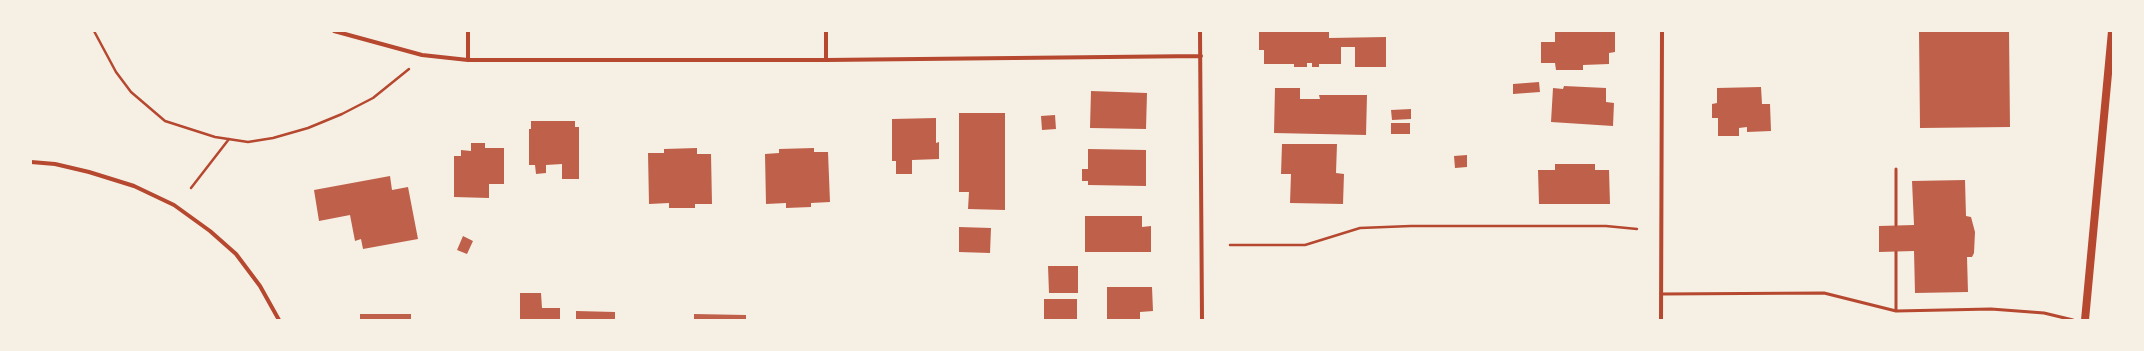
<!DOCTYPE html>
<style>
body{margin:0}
#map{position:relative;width:2144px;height:351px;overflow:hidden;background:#f6efe4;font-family:Mulish,sans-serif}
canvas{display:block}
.frame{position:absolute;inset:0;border:32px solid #f6efe4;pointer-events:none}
</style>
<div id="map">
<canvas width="2144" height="351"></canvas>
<div class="frame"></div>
</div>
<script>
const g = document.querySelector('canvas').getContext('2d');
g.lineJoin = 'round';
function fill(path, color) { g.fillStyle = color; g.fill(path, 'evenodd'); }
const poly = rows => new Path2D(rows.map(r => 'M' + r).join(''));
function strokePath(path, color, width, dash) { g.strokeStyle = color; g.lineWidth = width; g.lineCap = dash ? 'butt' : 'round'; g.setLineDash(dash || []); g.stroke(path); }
fill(poly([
 [1259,31,1329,31,1329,38,1386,37,1386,67,1355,67,1355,47,1341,47,1341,64,1319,64,1319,67,1312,67,1312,63,1307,63,1307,67,1294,67,1294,64,1264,64,1264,50,1259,50],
 [1555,31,1615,31,1615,52,1609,53,1609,64,1583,65,1583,70,1556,70,1555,63,1541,63,1541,42,1555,42],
 [1919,31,2009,31,2010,127,1920,128],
 [1539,82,1540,92,1513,94,1513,84],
 [1564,86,1606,88,1606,102,1614,103,1613,126,1551,122,1553,88,1563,89],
 [1761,87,1762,104,1770,104,1771,131,1747,132,1747,127,1739,128,1739,136,1718,136,1718,118,1712,118,1712,104,1717,103,1717,88],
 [1275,88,1300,88,1300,99,1320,99,1319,95,1367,95,1366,135,1274,133],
 [1091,91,1147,93,1146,129,1090,128],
 [1411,109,1411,119,1392,120,1391,110],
 [959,113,1005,113,1005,210,968,209,969,192,959,192],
 [1055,115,1056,129,1042,130,1041,116],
 [936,118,936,143,939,142,939,159,912,160,912,174,896,174,896,161,892,161,892,119],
 [531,121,575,121,575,127,579,127,579,179,562,179,562,164,546,165,546,173,536,174,535,165,529,165,529,129,531,129],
 [1391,123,1410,123,1410,134,1391,134],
 [471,143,485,143,485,148,504,148,504,184,489,184,489,198,454,197,454,156,461,156,461,150,471,151],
 [1282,144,1337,144,1336,173,1344,174,1343,204,1290,203,1291,174,1281,174],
 [697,148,697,154,711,154,712,204,695,204,695,208,669,208,669,203,649,204,648,153,664,153,664,149],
 [814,148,814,152,828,152,830,202,811,203,811,207,786,208,786,203,766,204,765,154,779,153,779,149],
 [1088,149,1146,150,1146,186,1088,185,1088,181,1082,181,1082,169,1088,169],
 [1467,155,1467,167,1455,168,1454,156],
 [1555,164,1595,164,1595,170,1609,170,1610,204,1539,204,1538,170,1555,170],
 [390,176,392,190,408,187,418,239,363,249,361,239,355,241,350,215,319,221,314,190],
 [1965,180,1966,216,1971,217,1975,232,1974,253,1972,257,1967,257,1968,292,1915,293,1914,251,1879,252,1879,226,1914,225,1912,181],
 [1085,216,1142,216,1142,227,1151,226,1151,252,1085,252],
 [959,227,991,228,990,253,959,252],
 [463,236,473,241,467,254,457,250],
 [1048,266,1078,266,1078,293,1049,293],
 [1107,287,1152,287,1153,311,1140,312,1140,320,1107,320],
 [520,293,541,293,542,308,560,308,560,320,520,320],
 [1044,299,1077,299,1077,320,1044,320],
 [576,311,615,312,615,320,576,320],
 [360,314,411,314,411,320,360,320],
 [694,314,746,315,746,320,694,320]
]), '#bf614a');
strokePath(poly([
 [94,31,116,72,131,92,165,121,215,137,248,142,273,138,308,128,342,114,373,98,409,69],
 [191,188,229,139],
 [1230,245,1305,245,1360,228,1411,226,1606,226,1637,229]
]), '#b5482f', 2.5);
strokePath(poly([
 [1896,225,1896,169],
 [1896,252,1896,311],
 [1661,294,1824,293,1896,311,1991,309,2044,313,2073,320]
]), '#b5482f', 3);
strokePath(poly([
 [334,31,422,55,468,60,826,60,1201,56],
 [468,31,468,60],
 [826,31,826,60],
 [1200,31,1202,320],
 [31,162,55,164,89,172,134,186,174,205,210,231,236,254,260,286,279,320],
 [1661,320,1662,31]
]), '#b5482f', 4);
strokePath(poly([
 [2085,320,2112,31]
]), '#b5482f', 8);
</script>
